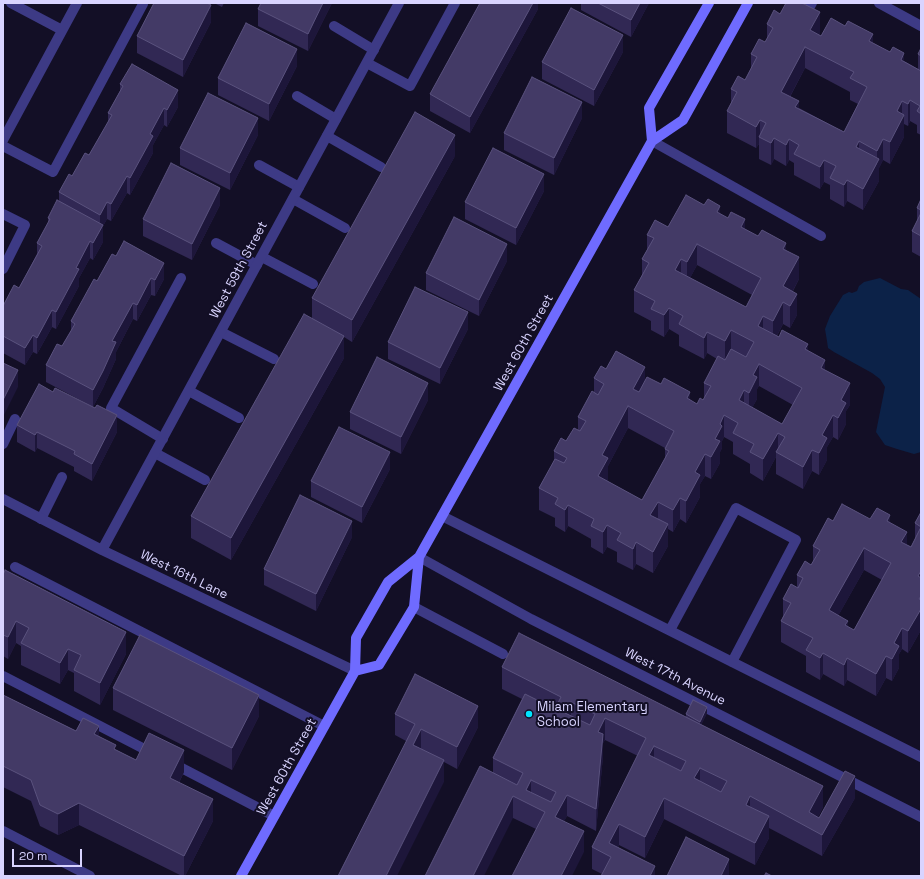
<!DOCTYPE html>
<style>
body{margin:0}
#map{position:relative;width:924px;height:879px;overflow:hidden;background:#130f26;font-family:"Space Grotesk",sans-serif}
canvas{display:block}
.frame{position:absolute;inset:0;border:4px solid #d9d4ff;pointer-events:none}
.scale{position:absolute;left:12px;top:849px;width:70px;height:18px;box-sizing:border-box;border:2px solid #d9d4ff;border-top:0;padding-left:5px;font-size:12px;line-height:14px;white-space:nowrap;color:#d9d4ff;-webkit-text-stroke:3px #130f26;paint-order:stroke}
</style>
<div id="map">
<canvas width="924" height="879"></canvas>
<div class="frame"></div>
<div class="scale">20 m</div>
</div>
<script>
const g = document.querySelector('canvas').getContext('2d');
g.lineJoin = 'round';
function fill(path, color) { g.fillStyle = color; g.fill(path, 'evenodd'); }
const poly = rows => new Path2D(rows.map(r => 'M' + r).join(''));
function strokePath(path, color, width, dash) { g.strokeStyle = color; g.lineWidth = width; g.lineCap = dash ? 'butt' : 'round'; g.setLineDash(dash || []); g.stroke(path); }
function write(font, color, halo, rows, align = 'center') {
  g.font = font + ' "Space Grotesk",sans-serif'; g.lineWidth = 4; g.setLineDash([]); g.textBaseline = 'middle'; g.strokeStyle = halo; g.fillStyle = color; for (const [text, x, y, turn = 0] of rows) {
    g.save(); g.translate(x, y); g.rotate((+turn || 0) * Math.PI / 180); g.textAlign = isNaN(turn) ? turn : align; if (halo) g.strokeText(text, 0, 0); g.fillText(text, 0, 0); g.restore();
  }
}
fill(poly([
 [880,278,901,289,908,290,921,299,921,452,914,454,897,449,885,445,876,432,885,387,880,379,872,373,834,352,828,348,827,341,825,329,830,316,843,295,849,292,852,293,857,291,859,286,864,282]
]), '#0c2248');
strokePath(poly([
 [879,3,921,26],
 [804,18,812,3],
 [334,26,374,50],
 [367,63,410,86,455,3],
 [297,96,336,119],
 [327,136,381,167],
 [652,141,821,236],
 [3,146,53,172,143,4],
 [259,165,299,187],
 [293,199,345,228],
 [3,214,25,225,3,269],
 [216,243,257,265],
 [262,257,313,284],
 [221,332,274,359],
 [189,391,239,418],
 [163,439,111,408,181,278],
 [3,444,15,419],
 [155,453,205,480],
 [442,516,921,757],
 [41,519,62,477],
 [15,567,324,726],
 [414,607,503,654],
 [670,630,736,508,796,540,732,662],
 [3,676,154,754],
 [172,763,274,816],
 [3,831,90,876]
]), '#3d3a85', 10);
strokePath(poly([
 [11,3,62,30],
 [3,140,77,3],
 [3,499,102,550,355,671],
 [102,550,399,3],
 [419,557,531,619,921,817]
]), '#3d3a85', 10);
strokePath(poly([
 [652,141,649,108,709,3],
 [355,671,379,665,414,607,419,557],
 [241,876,355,671,356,638,388,582,419,557,652,141,683,120,748,3]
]), '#6f6bff', 10);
fill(poly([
 [214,3,224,3,222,7],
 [261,3,332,3,308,51,258,26,258,9],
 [538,3,538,9,470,133,430,111,430,94],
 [581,3,649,3,631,37,581,10],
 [211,22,183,77,137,53,137,36],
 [767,24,820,34,819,35,821,36,873,43,918,69,918,54,921,49,921,29,921,135,917,133,917,125,910,121,908,126,904,124,904,137,890,164,883,160,879,168,879,181,863,210,847,201,844,207,830,199,830,185,824,182,820,189,794,175,794,163,789,160,786,166,774,159,771,165,759,159,759,144,756,148,727,133,727,111,731,103,731,89,745,80,751,70,751,54,765,42,767,39],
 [805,68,850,92,850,100,858,104,844,132,799,108,790,97],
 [623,52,594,106,542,79,542,62],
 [297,66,269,121,218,95,218,78],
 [120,84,178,107,167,127,164,125,153,145,153,153,130,195,127,193,111,221,107,219,103,226,103,242,93,260,90,258,79,278,79,286,56,329,52,327,37,354,33,352,25,365,3,353,3,306,19,288,37,254,37,243,48,224,48,218,59,201,59,192,89,155,108,123,108,113,120,91],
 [582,118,554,175,504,150,504,133],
 [258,135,230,190,180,165,180,148],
 [455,156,352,342,344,337,344,358,231,560,191,538,191,516,312,318,312,298],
 [544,191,516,245,465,219,465,202],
 [921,199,921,257,912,252,912,231,917,222,917,208],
 [220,205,192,260,143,236,143,219],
 [720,214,745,230,786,250,799,279,793,291,797,315,790,328,783,324,777,336,808,351,825,370,850,405,846,411,846,424,838,440,833,437,827,447,827,460,819,475,812,471,803,489,776,474,776,457,763,481,750,473,750,464,733,454,733,442,724,437,722,441,722,448,720,452,720,463,711,479,705,476,700,484,700,497,686,523,680,519,673,532,668,529,668,546,653,573,636,564,633,570,617,562,617,552,607,547,603,554,591,547,591,539,568,526,565,532,555,526,555,518,539,510,539,488,554,461,554,451,566,441,578,430,578,417,594,392,594,378,606,369,645,380,690,400,697,404,703,400,704,399,704,383,717,359,707,353,704,359,679,346,679,335,669,329,664,337,651,330,651,321,634,312,634,290,642,275,642,259,647,250,647,235,668,227],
 [697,265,752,295,746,307,690,278],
 [759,386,793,405,782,424,752,408,757,399,757,389],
 [628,428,665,448,665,459,642,500,607,481,608,480,608,466],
 [116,256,164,279,155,296,151,295,137,321,133,319,116,352,116,359,103,388,93,407,46,382,46,365,62,346,71,331,71,321,97,281],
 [507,261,479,316,426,290,426,273],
 [468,329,440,384,388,359,388,342],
 [428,400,401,454,350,429,350,412],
 [17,425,117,432,92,481,74,471,74,467,37,448,35,452,17,442],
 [390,469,362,523,311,497,311,481],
 [921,512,921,630,908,653,902,649,899,654,899,668,892,681,886,678,876,696,847,680,844,686,823,674,820,680,806,672,806,656,781,642,781,621,783,616,783,599,797,588,797,575,811,565,813,562,813,546,833,521,870,519,890,523,907,545,911,547,915,539,915,523],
 [864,570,882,580,854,630,848,627,838,616],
 [352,537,316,611,264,585,264,569],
 [3,575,126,654,100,705,74,691,74,673,68,670,60,684,21,665,21,646,16,643,8,659,3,656],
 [502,667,686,717,686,714,707,713,701,725,823,807,818,817,819,818,855,798,822,856,769,828,769,838,755,865,664,819,645,858,619,845,618,847,655,876,602,874,592,869,592,847,638,756,605,740,603,743,603,756,596,831,567,816,564,821,584,852,513,818,493,773,493,758,522,699,502,689],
 [113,688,259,716,232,770,113,710],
 [3,695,76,731,99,736,116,750,136,760,184,772,179,783,213,821,185,876,182,876,79,825,58,835,40,826,31,801,3,787],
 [395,714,478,727,457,769,444,762,444,782,406,741,395,735]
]), '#312854');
fill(poly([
 [323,3,332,3,308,51,308,34],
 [533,3,538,3,538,9,470,133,470,117],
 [640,3,649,3,631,37,631,20],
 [211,5,211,22,183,77,183,60],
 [820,12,820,34,811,50,810,30],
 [873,34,873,56,869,41],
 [623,35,623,52,594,106,594,90],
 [805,47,805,68,781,113,781,92],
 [297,49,297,66,269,121,269,104],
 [904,53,904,74,901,60],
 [178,90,178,107,167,127,167,110],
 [910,100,910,121,908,126,908,104],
 [799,101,799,123,795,107],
 [902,101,902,119,904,115,904,137,890,164,890,142,897,111],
 [582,102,582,118,554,175,554,158],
 [164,108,164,125,153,145,153,153,130,195,130,178,150,134],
 [258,118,258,135,230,190,230,173],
 [760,120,760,138,759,137,759,144,756,148,756,127],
 [455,135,455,156,352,342,352,320],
 [774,138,774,159,771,165,771,143],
 [789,139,789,160,786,166,786,145],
 [883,139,883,160,879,168,879,181,863,210,863,189,877,164,877,151],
 [859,141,859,163,856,147],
 [824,160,824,182,820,189,820,167],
 [544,174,544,191,516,245,516,228],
 [127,176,127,193,111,221,111,204],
 [847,180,847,201,844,207,844,185],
 [220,188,220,205,192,260,192,244],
 [107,202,107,219,103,226,103,242,93,260,93,243,100,231,100,215],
 [720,206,720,228,717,212],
 [745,219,745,241,741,227],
 [90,241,90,258,79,278,79,286,56,329,56,312,76,268],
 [786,243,786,265,783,249],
 [507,244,507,261,479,316,479,300],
 [697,244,697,265,687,284,687,262],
 [799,257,799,279,786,303,783,286],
 [681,259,681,281,675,270],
 [164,263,164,279,155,296,155,280],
 [151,278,151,295,137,321,137,305],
 [797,294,797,315,790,328,790,306],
 [783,302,783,324,773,343,773,321],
 [133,303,133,319,116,352,116,359,103,388,93,407,93,390,112,341],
 [669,308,669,329,664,337,664,315],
 [52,310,52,327,37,354,37,338],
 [468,312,468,329,440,384,440,368],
 [763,316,763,337,758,326],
 [731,330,731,351,725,363,725,341],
 [707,332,707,353,704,359,704,338],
 [33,335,33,352,25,365,25,348],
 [344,336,344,358,231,560,231,538],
 [808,344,808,365,805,349],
 [825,360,825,382,821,368],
 [759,364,759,386,757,389,757,399,749,414,749,393,753,375],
 [645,367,645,389,633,410,633,389],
 [18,370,18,387,3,417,3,400],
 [428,383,428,400,401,454,401,437],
 [850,383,850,405,846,411,846,424,838,440,838,418,841,400],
 [744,390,744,412,739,400],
 [690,392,690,414,687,398],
 [628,406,628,428,608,466,608,480,598,498,598,476,602,455],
 [117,415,117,432,92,481,92,464],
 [724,415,724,437,722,441,722,448,720,452,720,463,711,479,711,457,715,439,720,424],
 [833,415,833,437,827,447,827,460,819,475,819,453,822,435],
 [37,432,37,448,35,452,35,435],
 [778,433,778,453,776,452,776,457,763,481,763,459],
 [812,450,812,471,803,489,803,467],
 [390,452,390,469,362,523,362,507],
 [705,454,705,476,700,484,700,497,686,523,686,501,695,472],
 [680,498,680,519,673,532,673,510],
 [658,502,658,523,650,515],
 [568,505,568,526,565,532,565,510],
 [890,515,890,537,887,521],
 [352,521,352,537,316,611,316,594],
 [668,524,668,546,653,573,653,552],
 [607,525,607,547,603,554,603,532],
 [907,532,907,553,901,542],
 [636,542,636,564,633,570,633,549],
 [864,548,864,570,829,632,829,610],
 [921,571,921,592,918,576],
 [921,596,921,630,908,653,908,631,919,599],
 [16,621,16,643,8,659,8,637],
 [848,621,848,642,845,625],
 [902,628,902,649,899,654,899,668,892,681,892,659,894,643],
 [126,632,126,654,100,705,100,683],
 [68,649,68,670,60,684,60,663],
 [823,653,823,674,820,680,820,658],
 [886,656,886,678,876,696,876,674],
 [847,658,847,680,844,686,844,665],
 [259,695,259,716,232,770,232,748],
 [571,702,571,724,565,713],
 [478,706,478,727,457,769,457,747],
 [707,707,707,713,700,727,700,722],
 [605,718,605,740,603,743,603,756,596,831,598,732],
 [99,726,99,747,94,734],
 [421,729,421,750,413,745],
 [654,746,654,767,649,755],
 [184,750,184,772,170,800,170,778],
 [444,760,444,782,397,876,386,876],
 [700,768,700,789,694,778],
 [855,776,855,798,822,856,822,835],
 [531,780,531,801,526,790],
 [823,786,823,807,812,829,809,812],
 [567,795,567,816,555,838,555,817],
 [513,796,513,818,484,876,473,876],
 [750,796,750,817,746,805],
 [664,798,664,819,645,858,645,837],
 [213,799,213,821,185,876,184,876,184,856],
 [79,803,79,825,58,835,58,814],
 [769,816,769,838,755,865,755,843],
 [619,824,619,845,611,862,609,843],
 [584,831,584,852,572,876,561,876],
 [729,859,729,876,721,876],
 [655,866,655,876,650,876]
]), '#1d163a');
const building = poly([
 [154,3,207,3,211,5,183,60,137,36,154,3],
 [261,3,323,3,308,34,258,9,261,3],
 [480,3,533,3,470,117,430,94,480,3],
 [598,3,640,3,631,20,598,3],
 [786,3,802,3,820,12,810,30,821,36,831,18,845,26,848,21,873,34,869,41,890,52,893,47,904,53,901,60,921,71,921,114,917,111,920,106,910,100,908,104,902,101,897,111,904,115,890,142,883,139,877,151,859,141,856,147,879,159,863,189,847,180,844,185,830,178,836,166,824,160,820,167,794,154,799,145,789,139,786,145,774,138,771,143,759,137,766,123,760,120,756,127,727,111,737,92,731,89,738,76,745,80,757,57,751,54,759,39,765,42,773,28,767,24,774,10,780,14,786,3],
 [805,47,854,72,850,78,867,87,844,132,795,107,799,101,781,92,805,47],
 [571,8,623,35,594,90,542,62,571,8],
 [246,23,297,49,269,104,218,78,246,23],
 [921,48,921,56,918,54,921,48],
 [132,64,178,90,167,110,164,108,150,134,153,136,130,178,127,176,111,204,107,202,100,215,59,192,69,174,72,176,85,153,89,155,112,115,108,113,123,86,120,84,132,64],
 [532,77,582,102,554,158,504,133,532,77],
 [208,93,258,118,230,173,180,148,208,93],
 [415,112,455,135,352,320,312,298,415,112],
 [493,148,544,174,516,228,465,202,493,148],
 [171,163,220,188,192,244,143,219,171,163],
 [686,195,704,205,708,199,720,206,717,212,728,218,731,212,745,219,741,227,758,236,762,230,786,243,783,249,799,257,783,286,797,294,790,306,783,302,773,321,763,316,758,326,779,337,782,330,808,344,805,349,825,360,821,368,850,383,841,400,846,403,838,418,833,415,822,435,827,438,819,453,812,450,803,467,776,452,785,437,778,433,763,459,750,452,754,444,733,433,738,423,724,415,720,424,722,426,715,439,720,441,711,457,705,454,695,472,700,475,686,501,680,498,673,510,658,502,650,515,668,524,653,552,636,542,633,549,617,540,621,533,607,525,603,532,591,526,594,519,568,505,565,510,555,504,558,498,539,488,555,459,564,463,567,458,554,451,561,438,566,441,574,428,580,431,586,421,578,417,592,391,598,395,604,384,594,378,601,366,606,369,616,351,645,367,633,389,639,392,647,377,661,384,664,378,690,392,687,398,697,404,700,398,703,400,711,386,704,383,718,356,725,360,731,349,746,357,754,342,731,330,725,341,707,332,704,338,679,324,683,316,669,308,664,315,651,309,655,301,634,290,649,263,642,259,654,238,647,235,655,220,668,227,686,195],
 [697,244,761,278,746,307,675,270,681,259,687,262,697,244],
 [759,364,802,388,782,424,739,400,744,390,749,393,757,377,753,375,759,364],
 [628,406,674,431,665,449,669,451,642,500,598,476,608,458,602,455,628,406],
 [921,199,921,210,917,208,921,199],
 [57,200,103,225,93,243,90,241,76,268,79,269,56,312,52,310,37,338,33,335,25,348,3,336,3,306,14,285,19,288,42,246,37,243,50,219,48,218,57,200],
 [921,213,921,236,912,231,921,213],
 [454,217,507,244,479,300,426,273,454,217],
 [124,241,164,263,155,280,151,278,137,305,133,303,112,341,116,342,103,371,93,390,46,365,57,344,62,346,75,324,71,321,94,279,97,281,112,254,116,256,124,241],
 [415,287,468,312,440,368,388,342,415,287],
 [304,314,344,336,231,538,191,516,304,314],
 [377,357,428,383,401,437,350,412,377,357],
 [3,363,18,370,3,400,3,363],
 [39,384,53,392,55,388,95,408,97,405,117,415,92,464,74,454,75,451,37,432,35,435,17,425,39,384],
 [339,427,390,452,362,507,311,481,339,427],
 [300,495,352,521,316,594,264,569,300,495],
 [842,504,870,519,877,508,890,515,887,521,907,532,901,542,911,547,921,527,921,571,918,576,921,578,921,596,919,599,921,600,921,609,908,631,902,628,894,643,899,646,892,659,886,656,876,674,847,658,844,665,823,653,820,658,806,650,813,638,781,621,791,603,783,599,791,584,798,588,803,578,797,575,805,561,811,565,820,550,813,546,828,518,833,521,842,504],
 [864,548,891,563,854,630,845,625,848,621,829,610,864,548],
 [921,512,921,527,915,523,921,512],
 [5,570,126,632,100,683,74,670,81,655,68,649,60,663,21,643,29,628,16,621,8,637,3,635,3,575,5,570],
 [519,633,823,786,809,812,819,818,845,771,855,776,822,835,750,796,746,805,769,816,755,843,664,798,645,837,619,824,609,843,655,866,650,876,601,876,611,857,592,847,646,738,605,718,598,732,603,734,596,809,567,795,555,817,584,831,561,876,512,876,545,812,513,796,473,876,425,876,480,766,517,785,523,773,493,758,525,694,555,709,561,697,502,667,519,633],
 [571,702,595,714,590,725,565,713,571,702],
 [654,746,686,761,681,771,649,755,654,746],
 [700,768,727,781,721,792,694,778,700,768],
 [531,780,556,792,551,802,526,790,531,780],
 [140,635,259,695,232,748,113,688,140,635],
 [415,674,478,706,457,747,421,729,413,745,444,760,386,876,338,876,415,724,395,714,415,674],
 [3,695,76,731,83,718,99,726,94,734,116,745,114,749,136,760,149,733,184,750,170,778,213,799,184,856,79,803,58,814,40,805,31,780,3,766,3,695],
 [693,700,707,707,700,722,686,714,693,700],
 [686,837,729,859,721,876,667,876,686,837],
 [766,873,772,876,764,876,766,873]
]);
fill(building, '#433a66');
strokePath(building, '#5a527e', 1);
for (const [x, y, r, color] of [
 [529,714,4,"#00e5ff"]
]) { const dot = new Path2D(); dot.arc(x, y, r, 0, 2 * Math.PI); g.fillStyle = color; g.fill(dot); strokePath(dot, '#130f26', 1.5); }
write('13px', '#d9d4ff', '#130f26', [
 ["West 59th Street",239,270,-62],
 ["West 60th Street",524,343,-61],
 ["West 16th Lane",184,575,26],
 ["West 17th Avenue",675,677,27],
 ["West 60th Street",287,767,-61]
]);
write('13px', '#d9d4ff', '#130f26', [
 ["Milam Elementary",537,707],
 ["School",537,722]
], 'left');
</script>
